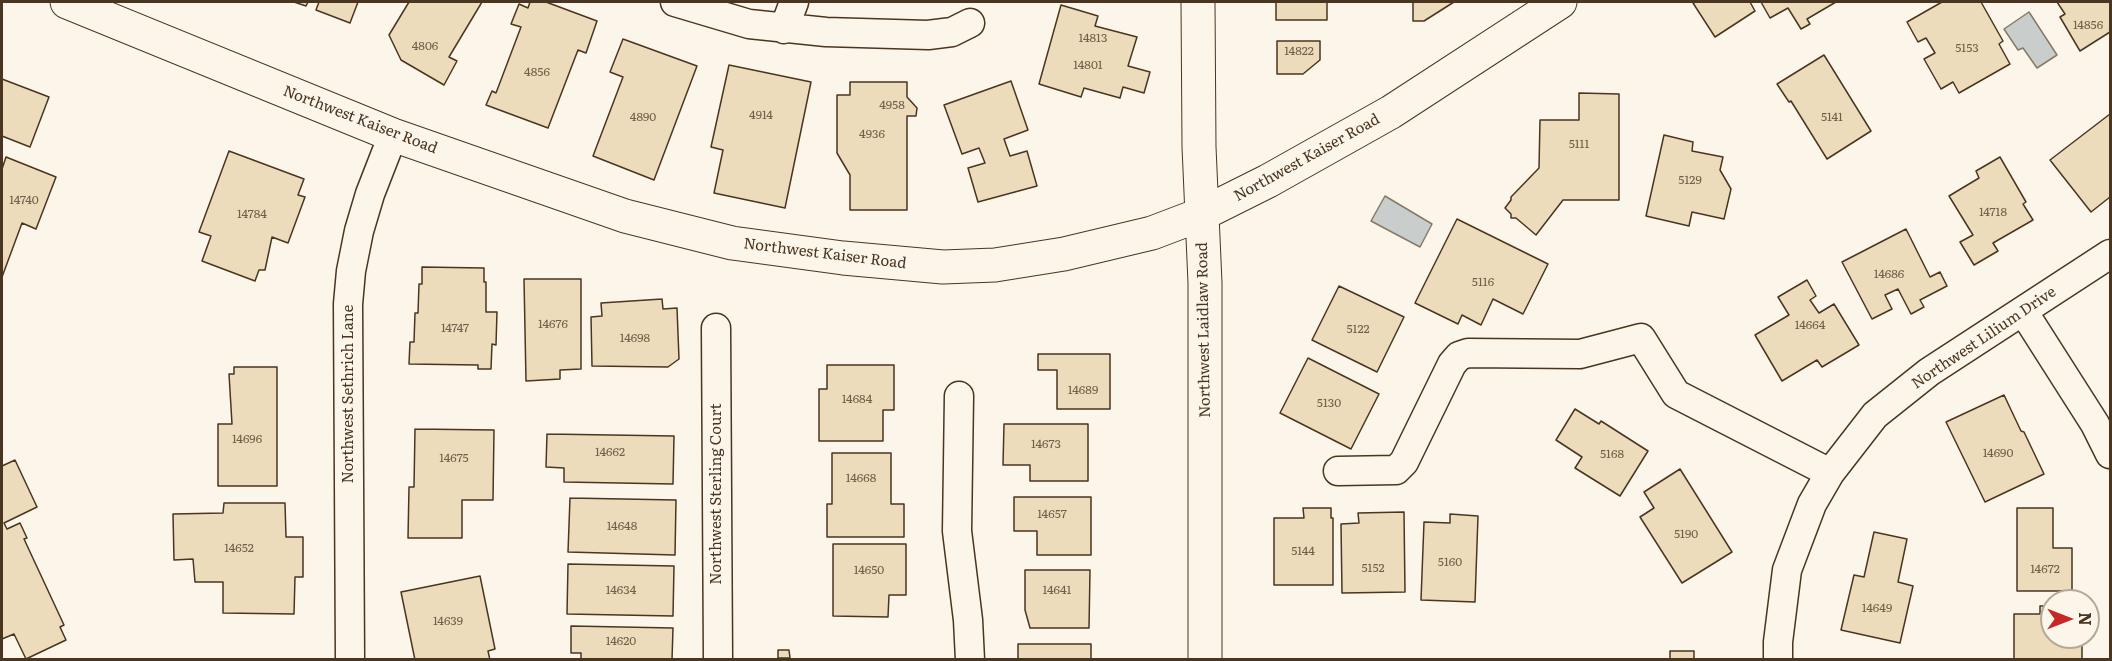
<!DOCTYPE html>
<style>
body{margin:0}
#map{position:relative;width:2112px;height:661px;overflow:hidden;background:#fbf6e9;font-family:Literata,serif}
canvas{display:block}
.frame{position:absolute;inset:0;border:3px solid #4a3520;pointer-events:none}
.north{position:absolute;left:2040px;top:589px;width:60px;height:60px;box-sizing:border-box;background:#fbf6e9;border:2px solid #b4a999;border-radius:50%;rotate:90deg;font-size:16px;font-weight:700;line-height:24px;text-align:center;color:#4a3520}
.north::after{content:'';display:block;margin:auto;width:21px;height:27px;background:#c62828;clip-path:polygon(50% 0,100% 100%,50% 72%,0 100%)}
</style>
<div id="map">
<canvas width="2112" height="661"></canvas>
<div class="frame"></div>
<div class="north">N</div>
</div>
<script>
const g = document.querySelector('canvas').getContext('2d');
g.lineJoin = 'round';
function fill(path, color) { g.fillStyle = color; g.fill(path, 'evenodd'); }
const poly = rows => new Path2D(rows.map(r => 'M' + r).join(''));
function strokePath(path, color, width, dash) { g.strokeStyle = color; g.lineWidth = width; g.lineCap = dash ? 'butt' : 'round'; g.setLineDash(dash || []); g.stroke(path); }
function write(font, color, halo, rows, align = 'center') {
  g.font = font + ' Literata,serif'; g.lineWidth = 4.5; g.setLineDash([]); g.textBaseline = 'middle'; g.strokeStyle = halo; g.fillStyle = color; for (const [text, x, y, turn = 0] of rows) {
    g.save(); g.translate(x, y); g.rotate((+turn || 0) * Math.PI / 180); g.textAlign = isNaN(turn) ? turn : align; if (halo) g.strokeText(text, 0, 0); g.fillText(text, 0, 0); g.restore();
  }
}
const water = poly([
 [2029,12,2057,55,2037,68,2023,48,2018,50,2004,29,2029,12],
 [1385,196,1432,224,1420,247,1371,221,1385,196]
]);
fill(water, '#c9cecd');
strokePath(water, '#887966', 1.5);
const building = poly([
 [294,2,308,2,306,6,294,2],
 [319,2,358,2,350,23,316,10,319,2],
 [409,2,482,2,449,57,457,61,444,85,401,60,389,35,409,2],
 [530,2,546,2,597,21,586,53,578,50,548,128,486,105,492,91,496,93,521,27,511,24,519,4,528,8,530,2],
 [1276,2,1327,2,1327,20,1276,20,1276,2],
 [1413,2,1454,2,1424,21,1413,21,1413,2],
 [1696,2,1750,2,1755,11,1715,37,1693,3,1696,2],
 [1761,2,1836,2,1807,19,1810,24,1801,29,1788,8,1770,18,1761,2],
 [1942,2,1981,2,2003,41,1999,44,2010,64,1959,93,1953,82,1941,89,1924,59,1935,53,1926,38,1918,42,1907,22,1942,2],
 [2057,2,2110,2,2110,32,2080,51,2060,17,2065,14,2057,2],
 [1061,5,1098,16,1095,26,1137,37,1128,66,1150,72,1144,93,1123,87,1120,98,1084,88,1081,97,1039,84,1061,5],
 [623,39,697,66,654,180,593,156,623,77,610,72,623,39],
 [1277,41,1320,41,1320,60,1303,74,1277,74,1277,41],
 [1824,55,1871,131,1827,159,1791,101,1789,102,1777,84,1824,55],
 [729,65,811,82,785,208,714,193,723,150,711,147,729,65],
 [2,79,49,97,30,147,2,136,2,79],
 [1011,81,1028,130,1004,139,1010,156,1027,151,1037,186,978,202,968,168,985,163,979,148,962,154,944,105,1011,81],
 [850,82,907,82,907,97,917,108,916,116,907,116,907,210,850,210,850,175,837,153,837,95,850,95,850,82],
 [1579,93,1619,94,1619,200,1563,200,1536,235,1516,218,1511,218,1511,214,1505,208,1511,200,1511,197,1539,168,1540,120,1579,120,1579,93],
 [2110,114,2110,197,2091,212,2050,160,2110,114],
 [1664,135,1693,142,1692,151,1723,157,1720,170,1731,189,1724,219,1692,212,1689,226,1646,216,1664,135],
 [229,151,304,179,298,195,305,197,288,243,272,237,265,270,259,270,255,281,202,261,211,236,199,232,229,151],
 [6,157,56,177,36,229,22,223,2,277,2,169,6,157],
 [2000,157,2026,202,2023,204,2033,220,1993,243,1998,251,1974,265,1960,242,1973,235,1949,196,1979,178,1976,171,2000,157],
 [1457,219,1548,264,1523,314,1493,299,1481,325,1462,315,1458,324,1415,303,1457,219],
 [1906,229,1930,277,1940,272,1947,286,1920,300,1924,307,1911,314,1898,289,1885,295,1892,309,1872,319,1842,262,1906,229],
 [422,267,484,268,484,282,486,282,486,312,497,312,496,345,492,344,491,369,478,369,478,365,409,364,410,342,414,342,415,313,418,313,419,284,422,284,422,267],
 [524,279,581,279,581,369,560,370,560,379,526,381,524,279],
 [1807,280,1816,296,1810,300,1819,313,1834,304,1859,345,1822,367,1817,360,1782,381,1755,335,1789,315,1778,297,1807,280],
 [1339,286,1404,317,1377,372,1312,340,1339,286],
 [662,299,663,309,677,308,679,359,668,367,592,366,591,317,602,316,601,303,662,299],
 [1038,354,1110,354,1110,409,1057,409,1057,370,1038,370,1038,354],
 [1308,358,1379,394,1351,449,1280,413,1308,358],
 [827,365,894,365,894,410,883,410,883,441,819,441,819,389,827,389,827,365],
 [234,367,277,367,277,486,218,486,218,424,232,424,229,374,234,374,234,367],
 [2004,395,2021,431,2024,432,2044,474,1985,502,1946,422,2004,395],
 [1575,409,1599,424,1601,421,1648,451,1620,496,1575,468,1582,457,1556,440,1575,409],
 [1004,424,1088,424,1088,481,1030,481,1030,465,1003,465,1004,424],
 [415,429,494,430,493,500,462,500,462,538,408,538,409,487,414,487,415,429],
 [547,434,674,436,673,484,564,482,564,468,546,467,547,434],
 [832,453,891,453,891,504,904,504,904,537,827,537,827,504,832,504,832,453],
 [15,460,37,507,4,523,7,529,20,523,27,538,24,539,64,625,60,627,66,640,26,659,14,634,2,639,2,466,15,460],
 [1680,469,1732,552,1682,583,1640,517,1654,508,1644,492,1680,469],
 [1014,497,1091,497,1091,555,1037,555,1037,531,1014,531,1014,497],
 [570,498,676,500,675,555,568,552,570,498],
 [224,503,285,503,286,537,303,537,303,577,295,577,294,614,223,613,223,582,195,582,193,559,174,560,173,514,223,513,224,503],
 [1303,508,1331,508,1331,518,1333,518,1333,585,1274,585,1274,518,1304,518,1303,508],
 [2017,508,2053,508,2053,548,2072,548,2072,591,2017,591,2017,508],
 [1404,512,1405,592,1342,593,1341,524,1359,523,1358,513,1404,512],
 [1450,514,1478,516,1475,602,1421,600,1424,522,1450,523,1450,514],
 [1874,532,1907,539,1898,582,1913,586,1900,643,1841,630,1854,575,1864,577,1874,532],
 [833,544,906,544,906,595,889,595,888,617,833,616,833,544],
 [568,564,674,566,673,616,567,614,568,564],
 [1025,570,1090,570,1089,628,1030,628,1025,610,1025,570],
 [480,576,495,649,488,651,490,660,415,660,401,592,480,576],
 [2040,606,2052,606,2052,637,2082,637,2082,660,2014,660,2014,614,2040,614,2040,606],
 [571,626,673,628,672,660,581,660,581,653,571,653,571,626],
 [1018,644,1091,644,1091,660,1018,660,1018,644],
 [778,650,789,650,790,658,778,658,778,650],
 [1670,651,1694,651,1694,660,1670,660,1670,651]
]);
fill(building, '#ecdcbc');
strokePath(building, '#4a3520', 1.5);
const street = poly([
 [675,2,749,24,826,32,928,35,952,32,970,23],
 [784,29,794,2],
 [2023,311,2095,424,2110,454],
 [716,328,718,660],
 [959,396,957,531,968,620,970,660],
 [1338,471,1396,470,1404,462,1452,364,1459,356,1468,353,1580,354,1641,338,1676,394,1830,473],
 [350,660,348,304,351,271,359,231,370,194,393,135],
 [1778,660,1778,642,1787,570,1812,504,1830,473,1875,415,1929,372,2110,254]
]);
const secondary = poly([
 [67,2,393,135,625,216,732,243,843,258,943,267,995,265,1064,254,1152,233,1202,214,1268,181,1391,112,1560,2],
 [1198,2,1199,147,1205,283,1205,660]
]);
strokePath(street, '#4a3520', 31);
strokePath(secondary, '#4a3520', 35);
strokePath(street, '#fbf6e9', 28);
strokePath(secondary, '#fbf6e9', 33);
write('12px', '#725f47', null, [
 ["14856",2088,25],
 ["14813",1093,38],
 ["4806",425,46],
 ["5153",1967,48],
 ["14822",1299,51],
 ["14801",1088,65],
 ["4856",537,72],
 ["4958",892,105],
 ["4914",761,115],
 ["4890",643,117],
 ["5141",1832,117],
 ["4936",872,134],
 ["5111",1579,144],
 ["5129",1690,180],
 ["14740",24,200],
 ["14718",1993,212],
 ["14784",252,214],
 ["14686",1889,274],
 ["5116",1483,282],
 ["14676",553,324],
 ["14664",1810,325],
 ["14747",455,328],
 ["5122",1358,329],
 ["14698",635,338],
 ["14689",1083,390],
 ["14684",857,399],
 ["5130",1329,403],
 ["14696",247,439],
 ["14673",1046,444],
 ["14662",610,452],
 ["14690",1998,453],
 ["5168",1612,454],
 ["14675",454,458],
 ["14668",861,478],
 ["14657",1052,514],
 ["14648",622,526],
 ["5190",1686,534],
 ["14652",239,548],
 ["5144",1303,551],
 ["5160",1450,562],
 ["5152",1373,568],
 ["14672",2045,569],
 ["14650",869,570],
 ["14634",621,590],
 ["14641",1057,590],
 ["14649",1877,608],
 ["14639",448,621],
 ["14620",621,641]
]);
write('15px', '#4a3520', '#fbf6e9', [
 ["Northwest Kaiser Road",360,120,21],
 ["Northwest Kaiser Road",1307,158,-29],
 ["Northwest Kaiser Road",825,254,7],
 ["Northwest Laidlaw Road",1204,330,-91],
 ["Northwest Lilium Drive",1984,338,-34],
 ["Northwest Sethrich Lane",349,394,-90],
 ["Northwest Sterling Court",717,494,-90]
]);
</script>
